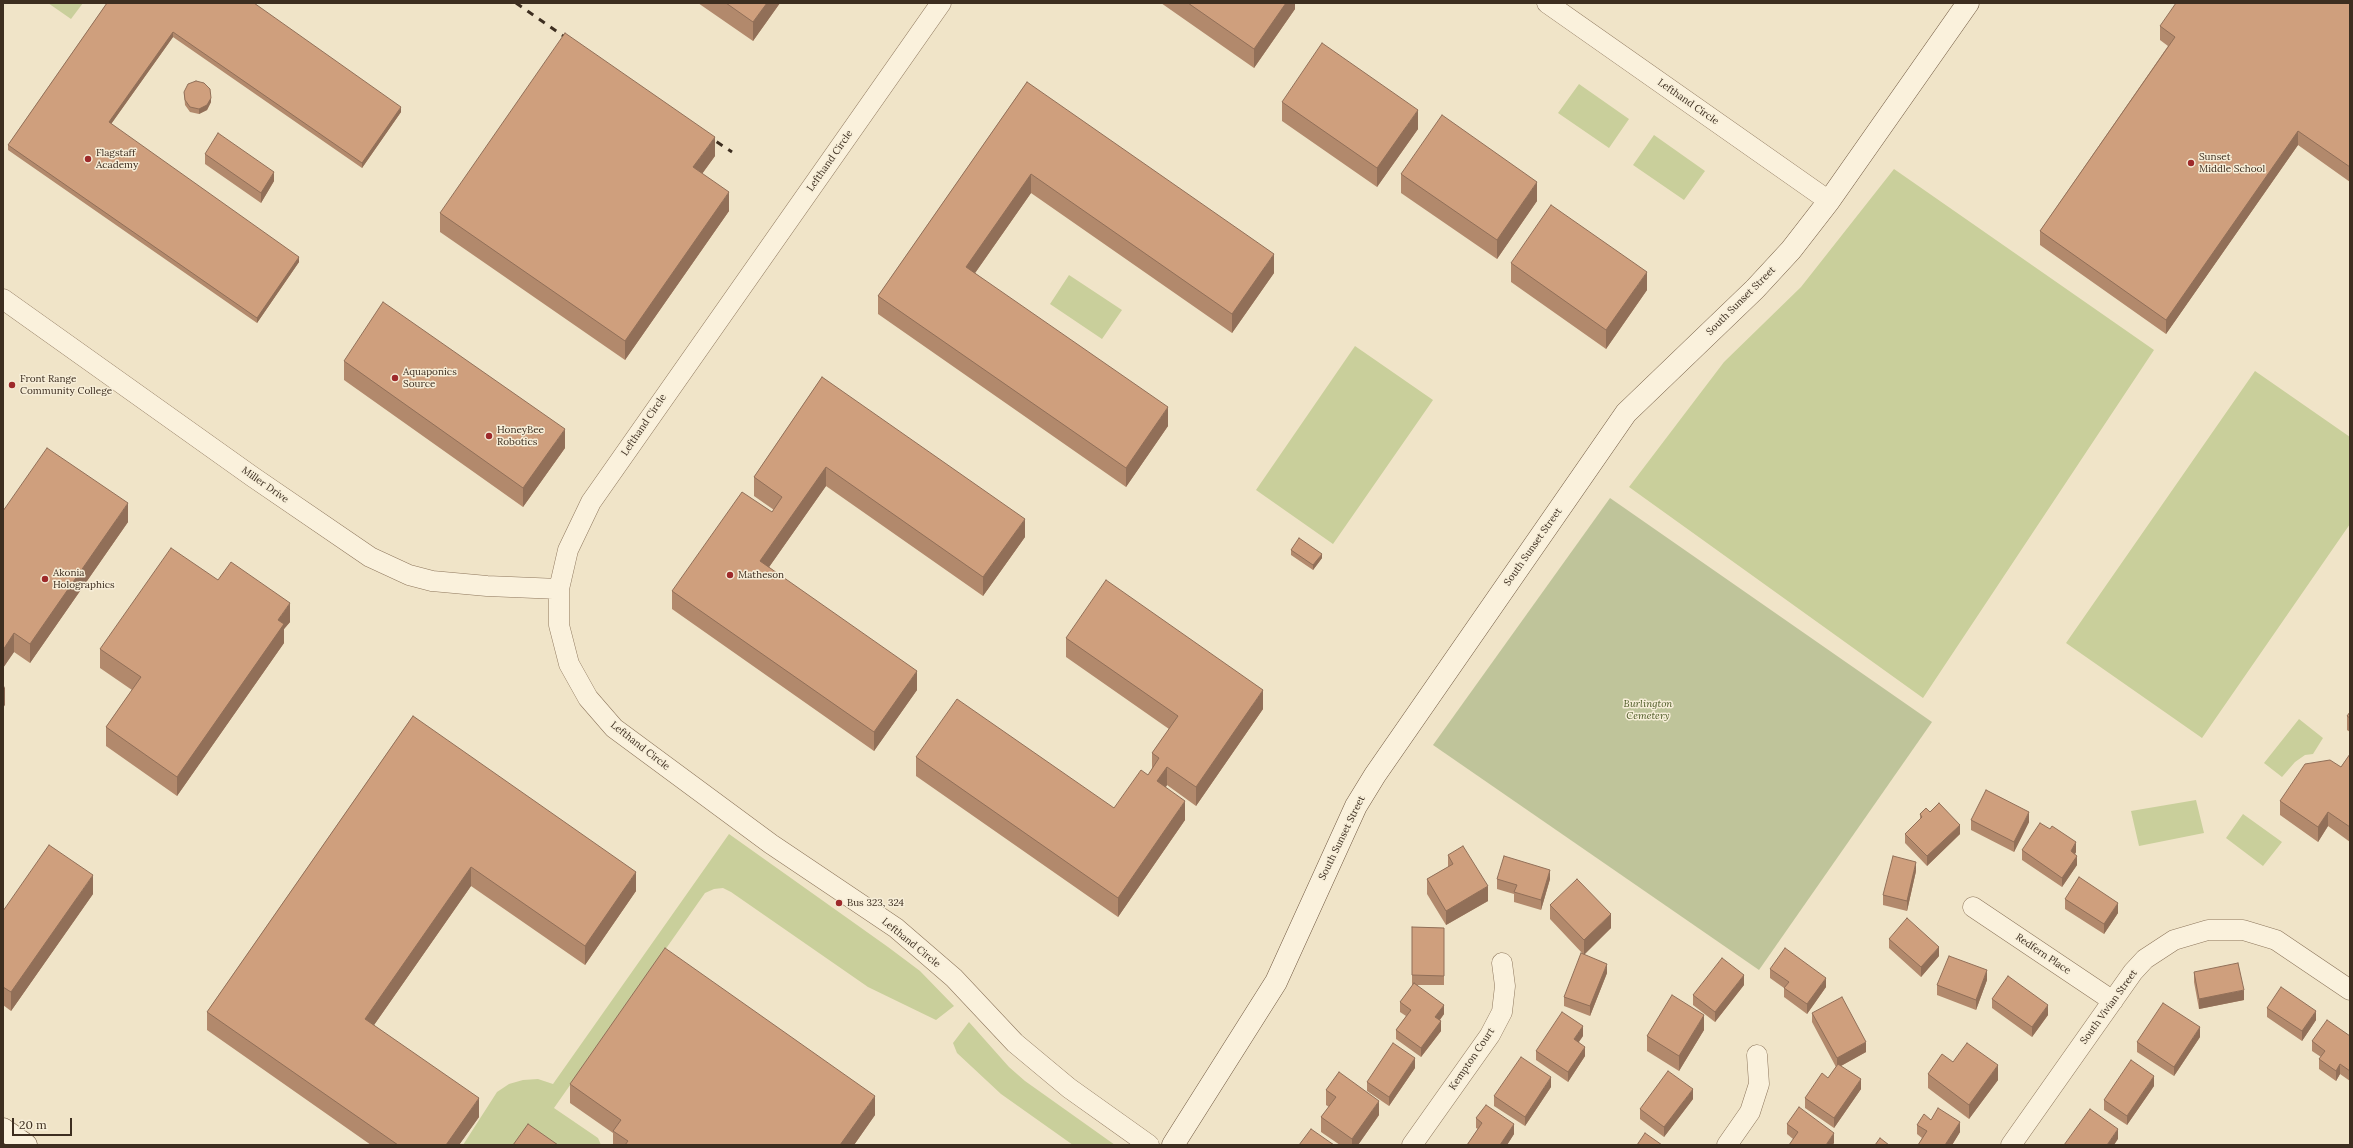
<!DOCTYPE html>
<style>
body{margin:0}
#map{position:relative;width:2353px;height:1148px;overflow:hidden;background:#f0e4c8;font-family:Lora,serif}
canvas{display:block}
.frame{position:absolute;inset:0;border:4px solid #3d2e20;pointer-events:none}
.scale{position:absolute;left:12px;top:1118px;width:60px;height:18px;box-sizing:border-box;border:2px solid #3d2e20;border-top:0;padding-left:5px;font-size:12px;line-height:14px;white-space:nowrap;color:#3d2e20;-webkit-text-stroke:3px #f7eed8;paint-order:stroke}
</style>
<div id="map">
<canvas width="2353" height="1148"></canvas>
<div class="frame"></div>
<div class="scale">20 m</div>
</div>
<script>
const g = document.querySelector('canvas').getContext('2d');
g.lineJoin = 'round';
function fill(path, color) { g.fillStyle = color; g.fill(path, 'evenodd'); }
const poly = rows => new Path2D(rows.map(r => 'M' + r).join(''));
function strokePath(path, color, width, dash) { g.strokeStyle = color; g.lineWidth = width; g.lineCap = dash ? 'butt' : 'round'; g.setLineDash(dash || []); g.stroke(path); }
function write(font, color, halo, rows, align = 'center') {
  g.font = font + ' Lora,serif'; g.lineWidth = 3; g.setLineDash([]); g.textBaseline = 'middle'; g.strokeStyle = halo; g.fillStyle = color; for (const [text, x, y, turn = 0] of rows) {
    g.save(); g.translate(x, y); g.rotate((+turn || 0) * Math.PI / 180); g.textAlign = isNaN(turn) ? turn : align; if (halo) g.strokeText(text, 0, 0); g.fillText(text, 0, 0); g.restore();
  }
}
fill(poly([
 [48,3,83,3,71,19],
 [1579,84,1629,119,1609,148,1558,113],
 [1654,135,1705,171,1684,200,1633,165],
 [1894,169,2154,350,1923,698,1629,487,1724,362,1801,287],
 [1069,275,1122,310,1102,339,1050,304],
 [1355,346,1433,400,1333,544,1256,490],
 [2255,371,2350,437,2350,524,2202,738,2066,643],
 [2299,719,2323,738,2313,754,2305,755,2295,762,2282,777,2264,763],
 [2196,800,2204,833,2139,846,2131,811],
 [2243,814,2282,842,2263,866,2226,838],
 [729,834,888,947,920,971,954,1006,936,1020,868,987,731,892,723,888,714,889,705,893,554,1108,598,1138,601,1145,463,1145,497,1092,509,1084,523,1080,538,1079,553,1084],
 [969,1022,1009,1067,1025,1081,1115,1145,1073,1145,1001,1094,957,1053,953,1043]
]), '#c9cf9b');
fill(poly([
 [1610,498,1932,722,1759,970,1433,745]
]), '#bfc49a');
const street = poly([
 [941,3,591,502,568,550,559,589,559,625,569,664,588,698,614,728,771,844,896,928,954,978,1015,1043,1069,1088,1149,1145],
 [1547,3,1829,201],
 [3,299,253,477,370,557,409,575,432,581,487,586,559,589],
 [1973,907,2113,1001],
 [1412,1145,1490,1035,1502,1012,1505,986,1502,963],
 [1727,1145,1750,1112,1759,1084,1757,1055],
 [2011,1145,2133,972,2145,959,2174,940,2208,930,2243,930,2276,940,2350,990]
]);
const secondary = poly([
 [3,1129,26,1145],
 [1173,1145,1276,982,1356,806,1375,775,1626,413,1755,289,1791,250,1829,201,1968,3]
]);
strokePath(street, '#8d765c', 21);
strokePath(secondary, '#6f573f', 23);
strokePath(street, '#faf1dc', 20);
strokePath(secondary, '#faf1dc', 22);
strokePath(poly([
 [516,3,572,42],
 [705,134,732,152]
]), '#3d2e20', 3, [7, 7]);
fill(poly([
 [107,3,401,112,362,168,173,37,111,124,299,262,257,323,8,150,8,145],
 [698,3,780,3,753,41],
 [1161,3,1295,3,1295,9,1254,68],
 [2350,3,2350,182,2298,145,2166,334,2040,245,2040,231,2168,46,2160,40,2160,26],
 [1027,82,1274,273,1232,333,1031,193,975,273,1168,426,1126,487,878,314,878,296],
 [184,92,211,102,207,110,199,114,190,112,185,105],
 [1282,102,1418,129,1377,187,1282,121],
 [205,154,274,181,261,203,205,164],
 [715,156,702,174,729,211,625,360,440,232,440,213],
 [1401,174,1537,201,1497,259,1401,193],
 [1511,263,1647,290,1606,349,1511,282],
 [344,361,565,448,523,507,344,380],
 [822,377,1025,537,983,596,826,486,769,567,917,690,874,751,672,609,672,591,772,512,774,510,754,496,754,477],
 [3,511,128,522,30,663,14,652,3,668],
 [1291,550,1322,558,1313,570,1291,555],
 [218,580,290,622,284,629,284,643,177,796,106,746,106,727,132,690,100,668,100,649],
 [1066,638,1263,709,1196,806,1167,785,1166,787,1185,820,1118,917,916,776,916,757,1114,808,1148,775,1152,769,1152,753,1169,729,1066,657],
 [2350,712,2350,732,2347,730,2347,716],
 [413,716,636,891,585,965,471,886,374,1025,479,1117,459,1145,371,1145,207,1030,207,1012],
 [2350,754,2350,842,2328,826,2318,842,2280,815,2280,801,2341,767],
 [1930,812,1960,834,1927,866,1905,843,1905,834,1920,819,1920,814],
 [1971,820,2029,822,2014,852,1971,830],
 [2022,850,2076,852,2075,854,2077,865,2062,887,2022,860],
 [1448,855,1488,901,1446,925,1427,894,1427,879,1448,867],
 [1916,871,1907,911,1883,905,1883,895],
 [1497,879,1550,879,1541,910,1514,902,1514,894,1497,889],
 [93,894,11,1011,3,1005,3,911],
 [2065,899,2118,913,2104,934,2065,909],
 [1550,905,1611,928,1584,954,1607,973,1590,1016,1564,1006,1564,997,1583,954,1550,919],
 [1412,927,1444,928,1444,985,1417,985,1444,1014,1440,1020,1441,1031,1421,1057,1396,1039,1396,1030,1406,1016,1400,1012,1400,1002,1413,985,1412,985],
 [1889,939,1939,956,1921,977,1889,948],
 [1770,969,1826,987,1807,1014,1784,997,1784,988,1770,978],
 [2194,972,2244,1000,2199,1009,2194,982],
 [1987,980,1976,1010,1937,995,1937,985],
 [1744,985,1715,1022,1693,1005,1693,995],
 [1992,999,2048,1015,2032,1037,1992,1008],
 [2267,1008,2316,1020,2302,1041,2267,1017],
 [1812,1013,1866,1052,1841,1066,1861,1089,1834,1128,1805,1108,1805,1098,1828,1078,1836,1067,1812,1022],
 [1704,1030,1679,1071,1647,1051,1647,1036],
 [1583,1036,1579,1042,1585,1056,1568,1082,1536,1060,1536,1051],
 [2350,1036,2350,1081,2340,1074,2336,1081,2319,1069,2319,1059,2321,1057,2312,1051,2312,1041],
 [2200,1037,2174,1076,2137,1052,2137,1042],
 [1953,1062,1998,1080,1969,1119,1928,1088,1928,1074],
 [1415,1068,1389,1106,1367,1091,1367,1082],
 [570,1084,875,1115,854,1145,613,1145,613,1133,570,1103],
 [2154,1086,2127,1125,2104,1110,2104,1100],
 [1551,1087,1525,1126,1494,1106,1494,1096],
 [1326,1090,1379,1115,1358,1145,1340,1145,1321,1132,1321,1117,1329,1107,1326,1105],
 [1693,1099,1664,1137,1640,1119,1640,1109],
 [1476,1118,1514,1134,1507,1145,1467,1145,1478,1129,1476,1128],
 [1931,1120,1960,1132,1952,1145,1918,1145,1922,1138,1917,1134,1917,1125],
 [1787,1124,1834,1143,1793,1139,1787,1134]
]), '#b2896c');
fill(poly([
 [767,3,780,3,753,41,753,22],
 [1286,3,1295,3,1295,9,1254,68,1254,49],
 [173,32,173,37,109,127,109,122],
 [211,98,211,102,207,110,199,114,199,109],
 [401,107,401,112,362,168,362,163],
 [1418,110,1418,129,1377,187,1377,168],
 [2298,131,2298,145,2166,334,2166,320],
 [715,137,715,156,693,186,693,167],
 [274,172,274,181,261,203,261,193],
 [1031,174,1031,193,966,286,966,267],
 [1537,182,1537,201,1497,259,1497,240],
 [729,192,729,211,625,360,625,341],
 [1274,254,1274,273,1232,333,1232,314],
 [299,257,299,262,257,323,257,318],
 [1647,272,1647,290,1606,349,1606,330],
 [1168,407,1168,426,1126,487,1126,468],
 [565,429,565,448,523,507,523,488],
 [826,467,826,486,760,580,760,561],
 [128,503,128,522,30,663,30,644],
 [1025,519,1025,537,983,596,983,577],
 [1322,554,1322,558,1313,570,1313,565],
 [290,603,290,622,284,629,284,643,177,796,177,777,278,620],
 [14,633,14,652,3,668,3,650],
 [917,671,917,690,874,751,874,732],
 [5,686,5,705,3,708,3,690],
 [1263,690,1263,709,1196,806,1196,787],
 [1167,767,1167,785,1157,800,1157,781],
 [1185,801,1185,820,1118,917,1118,898],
 [2029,812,2029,822,2014,852,2014,842],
 [2328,812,2328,826,2318,842,2318,827],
 [1960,825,1960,834,1927,866,1927,856],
 [2076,842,2076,852,2071,861,2071,851],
 [2077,856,2077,865,2062,887,2062,878],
 [1916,862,1916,871,1907,911,1907,901],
 [471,867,471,886,365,1038,365,1019],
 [1550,870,1550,879,1541,910,1541,900],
 [636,872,636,891,585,965,585,946],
 [93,875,93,894,11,1011,11,992],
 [1488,886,1488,901,1446,925,1446,911],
 [2118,903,2118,913,2104,934,2104,924],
 [1611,914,1611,928,1584,955,1584,940],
 [1939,947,1939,956,1921,977,1921,967],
 [1607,964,1607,973,1590,1016,1590,1006],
 [1987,970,1987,980,1976,1010,1976,1000],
 [1744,975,1744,985,1715,1022,1715,1012],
 [1826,978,1826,987,1807,1014,1807,1004],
 [2244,990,2244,1000,2199,1009,2199,999],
 [1444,1005,1444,1014,1435,1026,1435,1017],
 [2048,1005,2048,1015,2032,1037,2032,1027],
 [2316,1011,2316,1020,2302,1041,2302,1031],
 [1704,1015,1704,1030,1679,1071,1679,1056],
 [1441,1021,1441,1031,1421,1057,1421,1048],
 [1583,1026,1583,1036,1574,1048,1574,1039],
 [2200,1027,2200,1037,2174,1076,2174,1067],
 [1866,1042,1866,1052,1837,1068,1837,1058],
 [1585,1047,1585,1056,1568,1082,1568,1072],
 [1415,1058,1415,1068,1389,1106,1389,1097],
 [2340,1064,2340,1074,2336,1081,2336,1071],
 [1998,1065,1998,1080,1969,1119,1969,1105],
 [2154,1076,2154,1086,2127,1125,2127,1116],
 [1551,1077,1551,1087,1525,1126,1525,1117],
 [1861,1079,1861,1089,1834,1128,1834,1118],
 [1693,1089,1693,1099,1664,1137,1664,1127],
 [875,1096,875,1115,854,1145,840,1145],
 [479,1098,479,1117,459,1145,446,1145],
 [1379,1101,1379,1115,1358,1145,1352,1145,1352,1139],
 [1960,1122,1960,1132,1952,1145,1945,1145],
 [1514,1124,1514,1134,1507,1145,1500,1145],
 [2118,1129,2118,1139,2114,1145,2107,1145],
 [1834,1133,1834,1143,1833,1145,1826,1145]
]), '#916f58');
const building = poly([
 [107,3,254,3,401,107,362,163,173,32,109,122,299,257,257,318,8,145,107,3],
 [726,3,767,3,753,22,726,3],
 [1188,3,1286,3,1254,49,1188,3],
 [2176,3,2350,3,2350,167,2298,131,2166,320,2040,231,2175,37,2160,26,2176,3],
 [565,33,715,137,693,167,729,192,625,341,440,213,565,33],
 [1322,43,1418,110,1377,168,1282,102,1322,43],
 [196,81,204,83,210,89,211,98,207,105,199,109,190,107,185,100,184,92,188,84,196,81],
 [1027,82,1274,254,1232,314,1031,174,966,267,1168,407,1126,468,878,296,1027,82],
 [1442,115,1537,182,1497,240,1401,174,1442,115],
 [218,133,274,172,261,193,205,154,218,133],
 [1551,205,1647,272,1606,330,1511,263,1551,205],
 [383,302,565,429,523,488,344,361,383,302],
 [822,377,1025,519,983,577,826,467,760,561,917,671,874,732,672,591,742,492,772,512,782,497,754,477,822,377],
 [47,448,128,503,30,644,14,633,3,650,3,511,47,448],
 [1299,538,1322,554,1313,565,1291,550,1299,538],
 [171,548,218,580,231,562,290,603,278,620,284,624,177,777,106,727,141,677,100,649,171,548],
 [1106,580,1263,690,1196,787,1167,767,1157,781,1185,801,1118,898,916,757,957,699,1114,808,1141,770,1148,775,1159,758,1152,753,1178,716,1066,638,1106,580],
 [2350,712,2350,718,2347,716,2350,712],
 [413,716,636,872,585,946,471,867,365,1019,479,1098,446,1145,398,1145,207,1012,413,716],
 [2350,754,2350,827,2328,812,2318,827,2280,801,2305,764,2330,760,2341,767,2350,754],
 [1986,790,2029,812,2014,842,1971,820,1986,790],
 [1939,803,1960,825,1927,856,1905,834,1922,817,1920,814,1926,808,1930,812,1939,803],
 [2040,823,2050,829,2052,826,2076,842,2071,851,2077,856,2062,878,2022,850,2040,823],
 [49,845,93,875,11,992,3,987,3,911,49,845],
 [1463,846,1488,886,1446,911,1427,879,1453,864,1448,855,1463,846],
 [1504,856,1550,870,1541,900,1514,892,1517,885,1497,879,1504,856],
 [1893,856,1916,862,1907,901,1883,895,1893,856],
 [2079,877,2118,903,2104,924,2065,899,2079,877],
 [1577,879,1611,914,1584,940,1550,905,1577,879],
 [1907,918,1939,947,1921,967,1889,939,1907,918],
 [1412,927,1444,928,1444,976,1412,975,1412,927],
 [665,948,875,1096,840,1145,625,1145,628,1141,613,1131,621,1120,570,1084,665,948],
 [1785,948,1826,978,1807,1004,1784,988,1789,982,1770,969,1785,948],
 [1581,953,1607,964,1590,1006,1564,997,1581,953],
 [1949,956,1987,970,1976,1000,1937,985,1949,956],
 [1722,958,1744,975,1715,1012,1693,995,1722,958],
 [2238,963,2244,990,2199,999,2194,972,2238,963],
 [2008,976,2048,1005,2032,1027,1992,999,2008,976],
 [1414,983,1444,1005,1435,1017,1441,1021,1421,1048,1396,1030,1411,1010,1400,1002,1414,983],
 [2281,987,2316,1011,2302,1031,2267,1008,2281,987],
 [1672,995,1704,1015,1679,1056,1647,1036,1672,995],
 [1842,997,1866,1042,1837,1058,1812,1013,1842,997],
 [2163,1003,2200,1027,2174,1067,2137,1042,2163,1003],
 [1562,1012,1583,1026,1574,1039,1585,1047,1568,1072,1536,1051,1562,1012],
 [2327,1020,2350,1036,2350,1071,2340,1064,2336,1071,2319,1059,2325,1051,2312,1041,2327,1020],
 [1393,1043,1415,1058,1389,1097,1367,1082,1393,1043],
 [1967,1043,1998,1065,1969,1105,1928,1074,1942,1054,1953,1062,1967,1043],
 [1521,1057,1551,1077,1525,1117,1494,1096,1521,1057],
 [2131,1060,2154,1076,2127,1116,2104,1100,2131,1060],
 [1838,1064,1861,1079,1834,1118,1805,1098,1822,1073,1828,1078,1838,1064],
 [1668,1071,1693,1089,1664,1127,1640,1109,1668,1071],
 [1339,1072,1379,1101,1352,1139,1321,1117,1336,1097,1326,1090,1339,1072],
 [1486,1105,1514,1124,1500,1145,1467,1145,1482,1123,1476,1118,1486,1105],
 [1799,1107,1834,1133,1826,1145,1789,1145,1798,1132,1787,1124,1799,1107],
 [1938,1108,1960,1122,1945,1145,1918,1145,1927,1131,1917,1125,1924,1114,1931,1120,1938,1108],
 [2090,1109,2118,1129,2107,1145,2064,1145,2090,1109],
 [528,1124,558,1145,513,1145,528,1124],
 [1311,1129,1334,1145,1299,1145,1311,1129],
 [1645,1133,1662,1145,1637,1145,1645,1133],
 [1880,1138,1889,1145,1875,1145,1880,1138]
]);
fill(building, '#cf9f7d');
strokePath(building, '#916f58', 1);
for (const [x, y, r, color] of [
 [88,159,4,"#9e2a2b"],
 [2191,163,4,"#9e2a2b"],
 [395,378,4,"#9e2a2b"],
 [12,385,4,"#9e2a2b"],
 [489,436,4,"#9e2a2b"],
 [730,575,4,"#9e2a2b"],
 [45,579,4,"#9e2a2b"],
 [839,903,4,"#9e2a2b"]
]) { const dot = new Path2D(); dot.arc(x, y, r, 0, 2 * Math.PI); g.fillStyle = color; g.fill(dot); strokePath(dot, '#f7eed8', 1.5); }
write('10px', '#3d2e20', '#f7eed8', [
 ["Lefthand Circle",1688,102,35],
 ["Lefthand Circle",830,161,-55],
 ["South Sunset Street",1741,301,-45],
 ["Lefthand Circle",644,425,-56],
 ["Miller Drive",265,485,35],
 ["South Sunset Street",1533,547,-55],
 ["Lefthand Circle",640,746,38],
 ["South Sunset Street",1342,838,-64],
 ["Lefthand Circle",911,943,39],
 ["Redfern Place",2043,954,34],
 ["South Vivian Street",2109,1007,-54],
 ["Kempton Court",1472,1059,-56]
]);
write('10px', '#3d2e20', '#f7eed8', [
 ["Flagstaff",96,153],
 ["Academy",96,165],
 ["Sunset",2199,157],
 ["Middle School",2199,169],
 ["Aquaponics",403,372],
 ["Source",403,384],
 ["Front Range",20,379],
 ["Community College",20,391],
 ["HoneyBee",497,430],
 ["Robotics",497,442],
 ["Akonia",53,573],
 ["Holographics",53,585],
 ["Matheson",738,575],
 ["Bus 323, 324",847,903]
], 'left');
write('italic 10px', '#4d5a26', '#f7eed8', [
 ["Burlington",1648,704],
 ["Cemetery",1648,716]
]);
</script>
